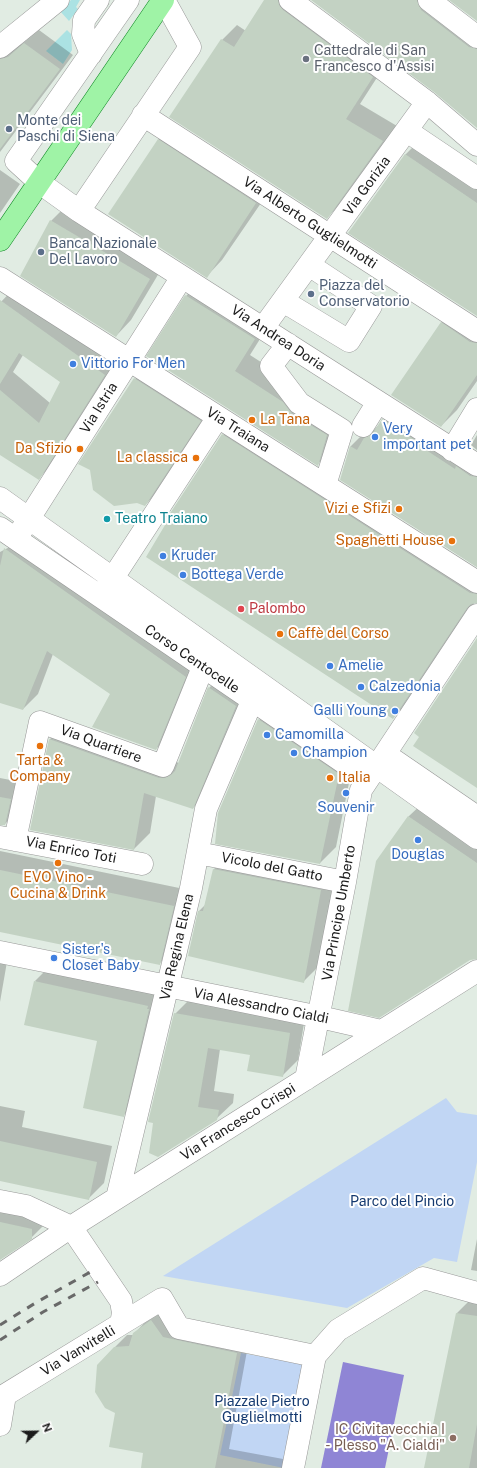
<!DOCTYPE html>
<meta charset="utf-8">
<style>
body{margin:0}
#map{position:relative;width:477px;height:1468px;overflow:hidden;background:#e1ece3;font-family:"Public Sans",sans-serif}
canvas{display:block}
.north{position:absolute;left:16px;top:1412px;width:40px;height:40px;-webkit-text-stroke:3px #fff;paint-order:stroke;rotate:68deg;font-size:11px;font-weight:700;line-height:16px;text-align:center;color:#1b1b1b}
.north::after{content:'';display:block;margin:auto;width:14px;height:18px;background:#1b1b1b;clip-path:polygon(50% 0,100% 100%,50% 72%,0 100%)}
</style>
<div id="map">
<canvas width="477" height="1468"></canvas>
<div class="north">N</div>
</div>
<script>
const g = document.querySelector('canvas').getContext('2d');
g.lineJoin = 'round';
function fill(path, color) { g.fillStyle = color; g.fill(path, 'evenodd'); }
const poly = rows => new Path2D(rows.map(r => 'M' + r).join(''));
function strokePath(path, color, width, dash) { g.strokeStyle = color; g.lineWidth = width; g.lineCap = dash ? 'butt' : 'round'; g.setLineDash(dash || []); g.stroke(path); }
function write(font, color, halo, rows, align = 'center') {
  g.font = font + ' "Public Sans",sans-serif'; g.lineWidth = 4; g.setLineDash([]); g.textBaseline = 'middle'; g.strokeStyle = halo; g.fillStyle = color; for (const [text, x, y, turn = 0] of rows) {
    g.save(); g.translate(x, y); g.rotate((+turn || 0) * Math.PI / 180); g.textAlign = isNaN(turn) ? turn : align; if (halo) g.strokeText(text, 0, 0); g.fillText(text, 0, 0); g.restore();
  }
}
fill(poly([
 [71,0,80,0,76,7,78,9,69,21,60,11],
 [67,30,71,34,72,50,63,64,46,51]
]), '#abe2e3');
fill(poly([
 [446,1098,457,1112,477,1115,477,1162,457,1262,434,1258,347,1308,163,1276],
 [241,1353,304,1364,284,1468,220,1455]
]), '#c1d6f4');
fill(poly([
 [343,1362,404,1375,385,1468,321,1468]
]), '#8f85d5');
fill(poly([
 [266,0,304,0,387,62,360,104,397,126,341,203,327,218,222,40,237,25,246,31],
 [313,0,442,0,477,27,477,127,435,91],
 [39,30,73,55,0,152,0,57,13,46,22,44],
 [174,124,272,187,222,260,207,276,158,140],
 [421,139,477,177,477,315,405,155],
 [0,170,20,184,0,213],
 [67,205,165,263,131,320,116,336,51,221],
 [202,280,270,323,250,355,298,386,308,398,343,419,333,449,318,464,148,356,186,296],
 [17,285,120,359,55,462,39,478,0,453,0,303],
 [23,355,61,382,50,403,13,372],
 [457,307,477,319,477,381,457,410,441,426,441,323],
 [151,363,216,404,161,489,145,505,135,379],
 [399,404,477,454,477,567,341,479,351,446,367,430,371,433],
 [238,419,477,570,477,599,409,702,393,718,223,435],
 [477,435,477,450,471,445],
 [25,539,199,662,170,735,156,749,112,694,53,654,38,694,23,709,0,702,0,552],
 [225,672,252,690,209,792,193,808,156,796,150,833,134,849,31,829,50,739,66,723,179,763,209,688],
 [274,704,354,758,336,847,320,863,216,843,259,720],
 [0,778,26,783,21,808,5,824,0,824],
 [425,801,477,836,477,958,470,959,377,862,409,816],
 [0,851,189,890,175,948,159,964,0,931],
 [229,853,336,874,319,966,303,982,199,911,205,905,214,869],
 [0,955,8,956,0,1002],
 [51,965,163,990,139,1100,123,1116,98,1040,35,981],
 [191,998,305,1017,298,1060,282,1076,251,1054,220,1049,214,1091,234,1094,233,1103,216,1119,158,1156,175,1014],
 [0,1106,25,1111,22,1127,112,1146,104,1183,88,1199,0,1178],
 [0,1202,47,1222,31,1238,0,1259],
 [477,1239,477,1271,471,1270],
 [469,1301,477,1302,477,1468,425,1468,457,1313],
 [164,1309,175,1324,249,1340,229,1449,294,1461,293,1468,142,1468,144,1452,116,1413,114,1348,127,1335,133,1335,146,1321]
]), '#0003');
fill(poly([
 [264,0,278,0,279,5,283,10,373,77,346,119,383,141,327,219,169,117,221,39,234,47],
 [311,0,417,0,421,10,469,47,477,49,477,128,434,92],
 [449,0,477,0,477,21],
 [24,43,60,69,0,149,0,59,8,57],
 [158,139,256,203,207,278,108,214],
 [405,154,477,203,477,316,348,233],
 [50,220,150,279,116,337,20,276],
 [185,295,255,339,235,371,283,402,292,414,327,435,318,466,146,356],
 [0,300,105,375,39,480,0,455,0,390,39,423,60,382,19,353,0,384],
 [441,322,470,342,477,343,477,375,441,427,391,395],
 [134,378,201,421,145,506,137,503,114,506,93,490,90,470,78,464],
 [382,419,427,448,426,450,455,469,456,466,470,476,477,477,477,567,340,480,350,446,357,450,364,438,373,433],
 [222,434,470,593,477,594,477,603,471,604,467,608,393,719,146,557,171,515,169,515],
 [4,548,186,677,156,750,92,727,110,694,47,651,23,710,0,703,0,566],
 [477,638,477,788,413,746,419,737,414,733],
 [208,687,236,706,193,809,144,793,134,850,30,830,49,739,159,778,165,778,171,775,175,771],
 [258,719,339,774,320,864,215,844,218,813],
 [0,797,11,799,5,825,0,825],
 [408,816,477,863,477,959,470,960,379,1018,348,1011,376,861],
 [213,869,321,890,304,983,188,956,198,911,203,911],
 [0,870,174,906,160,965,0,932],
 [34,981,148,1006,147,1009,149,1009,124,1117,83,1108,97,1041,24,1025],
 [174,1013,290,1033,283,1077,247,1071,250,1055,208,1048,198,1107,219,1110,217,1120,158,1157,149,1153,153,1123,148,1122],
 [0,1141,97,1162,89,1200,0,1181],
 [0,1222,32,1229,32,1239,0,1260],
 [456,1313,477,1316,477,1424,469,1468,424,1468],
 [151,1320,163,1337,237,1353,215,1468,141,1468,143,1453,109,1447,115,1413,105,1408,95,1392,97,1365,114,1347,129,1346,133,1333]
]), '#c3d2c3');
const minor = poly([
 [128,0,16,161,40,183,79,211,477,465],
 [290,0,427,102,477,145],
 [429,0,477,37],
 [0,47,58,0],
 [91,54,83,34,84,20,98,0],
 [143,115,477,331],
 [407,131,477,178],
 [79,211,190,47,164,0],
 [0,278,477,582],
 [283,301,349,341,371,306,309,265],
 [263,328,427,102],
 [288,344,271,366,299,403,342,430,325,485],
 [363,426,378,402],
 [452,450,477,409],
 [0,498,477,838],
 [0,528,368,779],
 [21,531,182,277],
 [105,590,218,417],
 [385,754,477,817],
 [0,837,142,864],
 [15,840,40,722,163,766,203,667],
 [198,853,345,882],
 [0,952,320,1017,381,1031],
 [306,1079,345,882,361,790,477,615],
 [117,1198,191,888,206,809,252,701],
 [0,1201,26,1206,71,1227,121,1301,123,1313,121,1324,5,1395,0,1425],
 [0,1275,71,1227,477,971],
 [121,1324,162,1299,179,1328,315,1356,293,1468],
 [315,1356,338,1330,423,1278,477,1293]
]);
const major = poly([
 [0,240,163,0]
]);
strokePath(minor, '#989898', 23);
strokePath(major, '#0c8622', 23);
strokePath(minor, '#fff', 22);
strokePath(major, '#9ff3a6', 22);
strokePath(poly([
 [0,1325,37,1302,92,1271],
 [0,1340,43,1312,98,1282]
]), '#696969', 3, [8, 8]);
for (const [x, y, r, color] of [
 [306,59,4,"#6b7280"],
 [9,129,4,"#5c6f8a"],
 [41,252,4,"#5c6f8a"],
 [311,294,4,"#5c6f8a"],
 [73,364,4,"#3f7fe0"],
 [252,420,4,"#e8710a"],
 [375,437,4,"#3f7fe0"],
 [80,449,4,"#e8710a"],
 [196,458,4,"#e8710a"],
 [399,509,4,"#e8710a"],
 [107,519,4,"#0f9aa8"],
 [452,541,4,"#e8710a"],
 [163,556,4,"#3f7fe0"],
 [183,575,4,"#3f7fe0"],
 [241,609,4,"#e0444e"],
 [280,634,4,"#e8710a"],
 [330,666,4,"#3f7fe0"],
 [361,687,4,"#3f7fe0"],
 [395,711,4,"#3f7fe0"],
 [267,735,4,"#3f7fe0"],
 [40,746,4,"#e8710a"],
 [294,753,4,"#3f7fe0"],
 [330,778,4,"#e8710a"],
 [346,793,4,"#3f7fe0"],
 [418,840,4,"#3f7fe0"],
 [58,863,4,"#e8710a"],
 [54,958,4,"#3f7fe0"],
 [453,1438,4,"#8d6e63"]
]) { const dot = new Path2D(); dot.arc(x, y, r, 0, 2 * Math.PI); g.fillStyle = color; g.fill(dot); strokePath(dot, '#fff', 1.5); }
write('14px', '#5b616d', '#fff', [
 ["Cattedrale di San",314,51],
 ["Francesco d'Assisi",314,67]
], 'left');
write('14px', '#4e5e75', '#fff', [
 ["Monte dei",17,121],
 ["Paschi di Siena",17,137],
 ["Banca Nazionale",49,244],
 ["Del Lavoro",49,260],
 ["Piazza del",319,286],
 ["Conservatorio",319,302]
], 'left');
write('14px', '#1b1b1b', '#fff', [
 ["Via Gorizia",367,186,-54],
 ["Via Alberto Guglielmotti",310,223,33],
 ["Via Andrea Doria",278,338,33],
 ["Via Istria",99,408,-58],
 ["Via Traiana",238,430,32],
 ["Corso Centocelle",192,659,34],
 ["Via Quartiere",101,744,20],
 ["Via Enrico Toti",71,850,11],
 ["Vicolo del Gatto",272,867,11],
 ["Via Principe Umberto",339,913,-80],
 ["Via Regina Elena",177,947,-77],
 ["Via Alessandro Cialdi",261,1006,11],
 ["Via Francesco Crispi",238,1122,-32],
 ["Via Vanvitelli",78,1351,-31]
]);
write('14px', '#366cbe', '#fff', [
 ["Vittorio For Men",81,364],
 ["Very",383,429],
 ["important pet",383,445],
 ["Kruder",171,556],
 ["Bottega Verde",191,575],
 ["Amelie",338,666],
 ["Calzedonia",369,687],
 ["Galli Young",387,711,"right"],
 ["Camomilla",275,735],
 ["Champion",302,753],
 ["Souvenir",346,808,"center"],
 ["Douglas",418,855,"center"],
 ["Sister's",62,950],
 ["Closet Baby",62,966]
], 'left');
write('14px', '#c56008', '#fff', [
 ["La Tana",260,420,"left"],
 ["Da Sfizio",72,449],
 ["La classica",188,458],
 ["Vizi e Sfizi",391,509],
 ["Spaghetti House",444,541],
 ["Caffè del Corso",288,634,"left"],
 ["Tarta &",40,761,"center"],
 ["Company",40,777,"center"],
 ["Italia",338,778,"left"],
 ["EVO Vino -",58,878,"center"],
 ["Cucina & Drink",58,894,"center"]
], 'right');
write('14px', '#0d838f', '#fff', [
 ["Teatro Traiano",115,519]
], 'left');
write('14px', '#be3a42', '#fff', [
 ["Palombo",249,609]
], 'left');
write('14px', '#14396f', '#fff', [
 ["Parco del Pincio",402,1202],
 ["Piazzale Pietro",262,1402],
 ["Guglielmotti",262,1418]
]);
write('14px', '#785e54', '#fff', [
 ["IC Civitavecchia I",445,1430],
 ["- Plesso \"A. Cialdi\"",445,1446]
], 'right');
</script>
